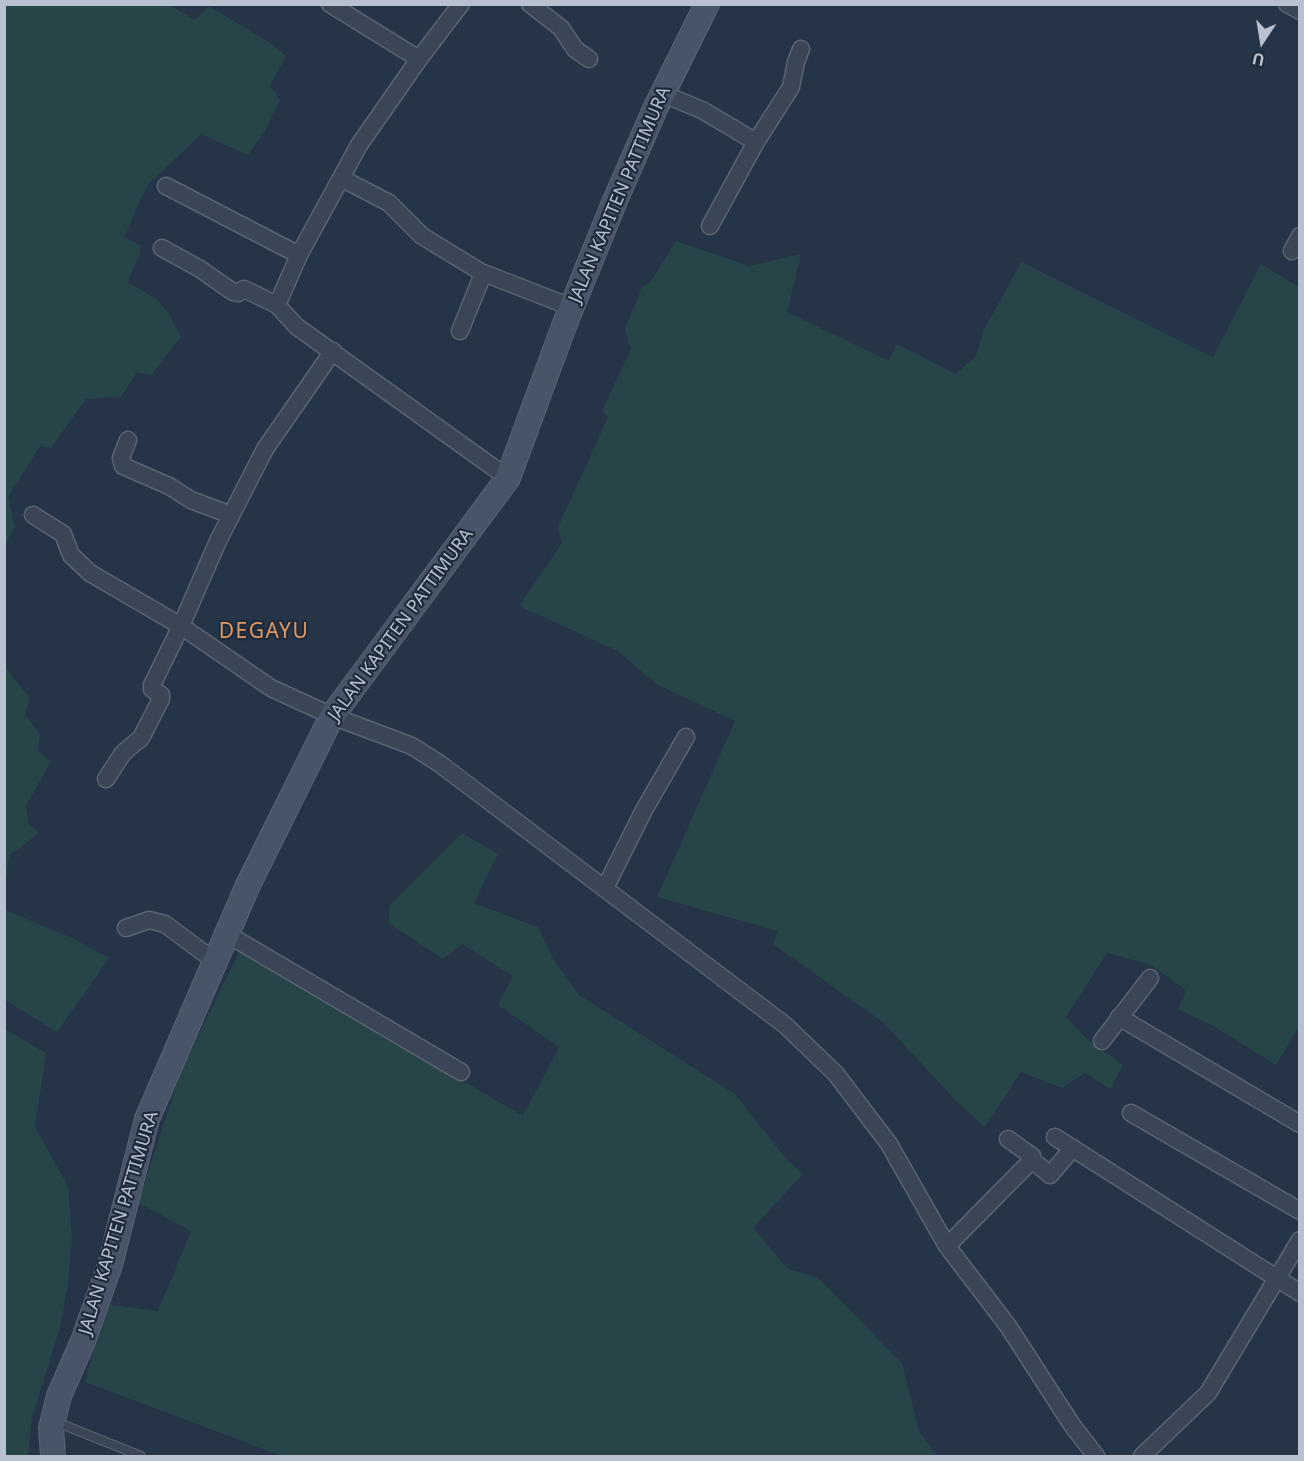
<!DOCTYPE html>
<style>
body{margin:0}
#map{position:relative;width:1304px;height:1461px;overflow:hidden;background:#253447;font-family:"Noto Sans",sans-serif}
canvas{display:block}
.frame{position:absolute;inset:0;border:6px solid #b8c1cf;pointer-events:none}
.north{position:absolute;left:1232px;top:12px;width:60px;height:60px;-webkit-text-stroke:4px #1e2b3c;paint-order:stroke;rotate:192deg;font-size:16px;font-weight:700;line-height:24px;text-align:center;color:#b8c1cf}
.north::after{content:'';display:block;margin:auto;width:21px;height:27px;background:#b8c1cf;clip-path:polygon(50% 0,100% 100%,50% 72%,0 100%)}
</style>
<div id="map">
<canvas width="1304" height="1461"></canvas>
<div class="frame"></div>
<div class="north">U</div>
</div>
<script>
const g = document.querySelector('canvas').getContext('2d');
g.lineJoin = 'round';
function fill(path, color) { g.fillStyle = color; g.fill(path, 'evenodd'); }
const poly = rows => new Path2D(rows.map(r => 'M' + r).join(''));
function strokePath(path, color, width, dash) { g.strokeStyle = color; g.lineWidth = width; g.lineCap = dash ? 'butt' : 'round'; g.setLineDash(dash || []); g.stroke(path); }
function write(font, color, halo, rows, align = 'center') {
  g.font = font + ' "Noto Sans",sans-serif'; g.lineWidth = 4.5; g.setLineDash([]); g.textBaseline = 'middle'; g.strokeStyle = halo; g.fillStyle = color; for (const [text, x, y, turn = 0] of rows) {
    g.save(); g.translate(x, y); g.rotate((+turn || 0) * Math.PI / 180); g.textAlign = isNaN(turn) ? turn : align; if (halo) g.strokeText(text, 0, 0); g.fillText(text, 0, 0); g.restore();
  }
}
fill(poly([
 [5,4,169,5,195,20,209,6,269,42,286,56,270,86,280,100,265,131,248,155,201,134,147,186,124,237,142,246,128,282,156,299,168,312,181,337,151,375,137,372,121,397,86,399,51,448,40,446,8,497,15,526,5,547],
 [676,241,749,266,801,254,787,312,889,361,897,344,956,374,976,356,983,332,1021,262,1213,357,1261,264,1299,287,1299,1027,1276,1065,1213,1026,1178,1009,1186,990,1149,964,1107,953,1066,1017,1088,1040,1123,1065,1110,1089,1085,1073,1062,1088,1021,1072,985,1127,958,1103,884,1023,773,944,778,931,657,897,735,721,656,684,618,651,519,606,562,543,558,527,608,417,602,410,631,349,625,329,642,287,650,283],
 [5,667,30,698,25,715,40,734,38,751,51,761,26,806,29,824,39,833,9,856,5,889],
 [462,833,498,854,474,903,538,927,554,960,579,995,735,1094,786,1159,803,1174,753,1228,788,1269,817,1277,902,1363,919,1431,938,1456,282,1456,85,1382,106,1304,158,1311,191,1231,138,1203,181,1071,240,950,523,1116,559,1047,498,1005,513,976,462,944,443,959,389,923,389,906],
 [5,910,72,938,109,958,57,1032,5,1000],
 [5,1029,46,1053,35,1127,68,1186,72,1235,68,1284,60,1328,32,1417,28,1456,5,1456]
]), '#274548');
const lane = poly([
 [56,1422,141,1456]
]);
const street = poly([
 [330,4,419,59],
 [461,4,419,59,359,145,299,255,277,305,296,326,508,478],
 [530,4,561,28,575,49,589,59],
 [1287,4,1300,11],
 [663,94,702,110,756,142],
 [341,178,389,203,422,236,481,272,571,307],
 [166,186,299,255],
 [710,226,756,142,791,87,796,62,801,49],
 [162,248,200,269,233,292,238,293,244,289,277,305],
 [1292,251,1300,236],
 [460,331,483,274],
 [333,351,265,449,218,541,181,626,271,688,332,716,412,746,440,764,785,1025,836,1074,889,1144,947,1246,1008,1326,1072,1425,1096,1456],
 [128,440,121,458,123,466,169,486,191,500,231,515],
 [33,515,63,534,71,555,90,573,181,626,152,685,152,689,161,695,161,699,141,738,123,753,106,779],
 [605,888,644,810,686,737],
 [126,928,149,920,165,924,216,962],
 [227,934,461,1072],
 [1119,1017,1300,1124],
 [1102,1041,1150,978],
 [1131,1113,1300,1211],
 [1055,1137,1300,1293],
 [1032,1160,1050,1175,1073,1148],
 [947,1246,1032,1160,1032,1156,1008,1139],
 [1142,1456,1208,1393,1300,1240]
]);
const secondary = poly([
 [53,1456,51,1428,59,1396,83,1341,110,1265,147,1119,248,885,332,716,508,478,564,326,614,203,655,109,707,4]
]);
strokePath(lane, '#596473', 10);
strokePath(street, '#596473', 19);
strokePath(secondary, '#596473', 26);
strokePath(lane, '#3a4656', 8);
strokePath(street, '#3a4656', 16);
strokePath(secondary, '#485569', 24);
write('18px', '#b8c1cf', '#1e2b3c', [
 ["JALAN KAPITEN PATTIMURA",620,195,-67],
 ["JALAN KAPITEN PATTIMURA",401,625,-54],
 ["JALAN KAPITEN PATTIMURA",119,1223,-73]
]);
g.letterSpacing = '1.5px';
write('21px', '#e19761', '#1e2b3c', [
 ["DEGAYU",264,632]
]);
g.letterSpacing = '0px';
</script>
